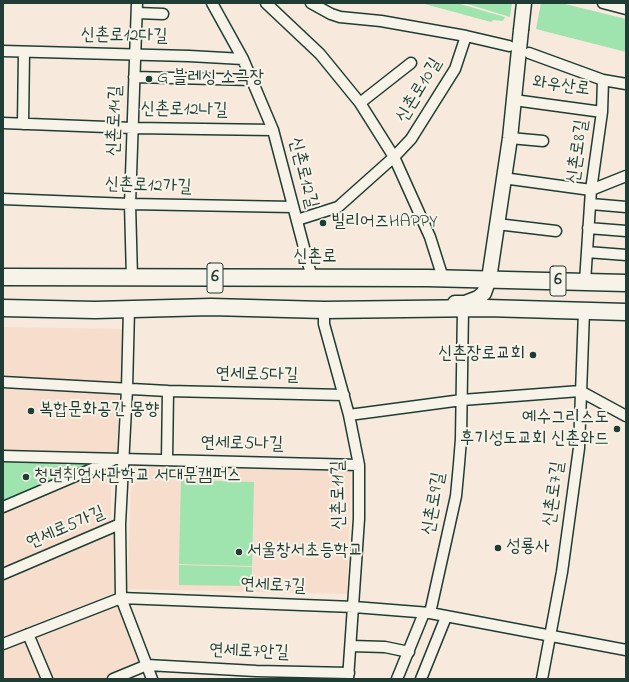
<!DOCTYPE html>
<meta charset="utf-8">
<style>
body{margin:0}
#map{position:relative;width:629px;height:682px;overflow:hidden;background:#f7e9db;font-family:"Indie Flower",sans-serif}
canvas{display:block}
.frame{position:absolute;inset:0;border:4px solid #1f3d34;pointer-events:none}
</style>
<div id="map">
<canvas width="629" height="682"></canvas>
<div class="frame"></div>
</div>
<script>
const g = document.querySelector('canvas').getContext('2d');
g.lineJoin = 'round';
function fill(path, color) { g.fillStyle = color; g.fill(path, 'evenodd'); }
const poly = rows => new Path2D(rows.map(r => 'M' + r).join(''));
function strokePath(path, color, width, dash) { g.strokeStyle = color; g.lineWidth = width; g.lineCap = dash ? 'butt' : 'round'; g.setLineDash(dash || []); g.stroke(path); }
function write(font, color, halo, rows, align = 'center') {
  g.font = font + ' "Indie Flower","Poor Story",sans-serif'; g.lineWidth = 4; g.setLineDash([]); g.textBaseline = 'middle'; g.strokeStyle = halo; g.fillStyle = color; for (const [text, x, y, turn = 0] of rows) {
    g.save(); g.translate(x, y); g.rotate((+turn || 0) * Math.PI / 180); g.textAlign = isNaN(turn) ? turn : align; if (halo) g.strokeText(text, 0, 0); g.fillText(text, 0, 0); g.restore();
  }
}
fill(poly([
 [3,327,122,329,121,385,3,378],
 [3,388,119,394,117,455,3,453],
 [132,465,351,469,347,594,127,589],
 [111,467,111,521,3,568,3,512],
 [114,534,116,592,3,637,3,580],
 [118,605,140,662,137,666,104,679,3,679,3,651,108,607]
]), '#f7ddcc');
fill(poly([
 [421,3,457,3,505,17,503,21,493,20,491,22],
 [464,3,512,3,510,17],
 [541,3,561,3,626,19,626,52,536,29],
 [100,461,3,503,3,462],
 [181,480,254,482,252,566,179,564],
 [179,565,252,567,251,586,179,585]
]), '#9fe3af');
const street = poly([
 [212,3,243,59,273,130,312,278],
 [266,3,320,54,360,103,394,157,430,237,443,278],
 [311,3,331,14,340,17,381,21,466,36,509,46],
 [603,3,626,9],
 [137,13,163,14],
 [3,51,189,56,243,59],
 [529,53,603,80,626,84],
 [134,77,253,80],
 [514,100,602,112],
 [360,103,411,63],
 [3,123,133,128,273,130],
 [23,124,24,52],
 [510,138,543,141],
 [503,178,591,190,626,176],
 [3,199,130,204,293,207],
 [591,204,626,207],
 [297,220,338,207,394,157,411,139,455,69,466,36],
 [497,224,556,231],
 [588,228,626,231],
 [587,252,626,255],
 [132,278,130,204,137,3],
 [585,282,591,190,602,112,603,80],
 [129,309,127,389,120,524,121,598,152,679],
 [324,310,324,324,349,415,359,465,359,519,348,679],
 [3,382,168,391,344,395],
 [349,415,462,400,580,391,626,416],
 [3,456,359,465],
 [167,460,168,391],
 [3,507,113,460],
 [3,574,120,524],
 [430,613,456,496,459,464,461,439,463,308],
 [28,634,47,679],
 [3,644,121,598,354,607,430,613,626,650],
 [351,646,385,647,409,652],
 [113,679,147,665,256,671,349,673],
 [397,679,424,613],
 [421,679,446,617],
 [542,679,562,572,579,448,584,311]
]);
const secondary = poly([
 [455,303,465,303,478,298,484,293,489,279,510,138,521,30]
]);
const primary = poly([
 [3,277,427,278,626,283],
 [3,308,95,310,211,307,324,310,486,308,626,312]
]);
strokePath(street, '#1f3d34', 13);
strokePath(secondary, '#1f3d34', 17);
strokePath(primary, '#1f3d34', 19);
strokePath(street, '#f7f3e8', 10);
strokePath(secondary, '#f7f3e8', 14);
strokePath(primary, '#f7f3e8', 16);
const secondaryBridge = poly([
 [521,30,524,3]
]);
strokePath(secondaryBridge, '#1f3d34', 17, []);
strokePath(secondaryBridge, '#f7f3e8', 14);
for (const [x, y, r, color] of [
 [149,79,4,"#1f3d34"],
 [323,223,4,"#1f3d34"],
 [533,355,4,"#1f3d34"],
 [31,411,4,"#1f3d34"],
 [617,429,4,"#1f3d34"],
 [26,477,4,"#1f3d34"],
 [498,548,4,"#1f3d34"],
 [239,552,4,"#1f3d34"]
]) { const dot = new Path2D(); dot.arc(x, y, r, 0, 2 * Math.PI); g.fillStyle = color; g.fill(dot); strokePath(dot, '#f7f3e8', 1.5); }
for (const [x, y, w] of [
 [215,278,16],
 [558,281,16]
]) { const box = new Path2D(); box.roundRect(x - w / 2, y - 15, w, 30, 3); g.fillStyle = '#f7f3e8'; g.fill(box); strokePath(box, '#1f3d34', 1); }
write('bold 17px', '#1f3d34', null, [
 ["6",215,278],
 ["6",558,281]
]);
write('18px', '#1f3d34', '#f7f3e8', [
 ["신촌로12다길",124,37,1],
 ["와우산로",561,87,8],
 ["신촌로10길",420,91,-59],
 ["신촌로12나길",184,111,1],
 ["신촌로14길",116,121,-88],
 ["신촌로8길",579,152,-82],
 ["신촌로12길",302,173,76],
 ["신촌로12가길",148,187,2],
 ["신촌로",315,258],
 ["연세로5다길",257,376,1],
 ["연세로5나길",242,445,1],
 ["신촌로7길",555,494,-82],
 ["신촌로11길",340,495,-91],
 ["신촌로9길",435,504,-80],
 ["연세로5가길",66,529,-23],
 ["연세로7길",273,587,2],
 ["연세로7안길",249,653,2]
]);
write('18px', '#1f3d34', '#f7f3e8', [
 ["G 블레싱 소극장",157,79],
 ["빌리어즈HAPPY",331,223],
 ["신촌장로교회",525,355,"right"],
 ["복합문화공간 몽향",39,411],
 ["예수그리스도",609,419,"right"],
 ["후기성도교회 신촌와드",609,440,"right"],
 ["청년취업사관학교 서대문캠퍼스",34,477],
 ["성룡사",506,548],
 ["서울창서초등학교",247,552]
], 'left');
</script>
